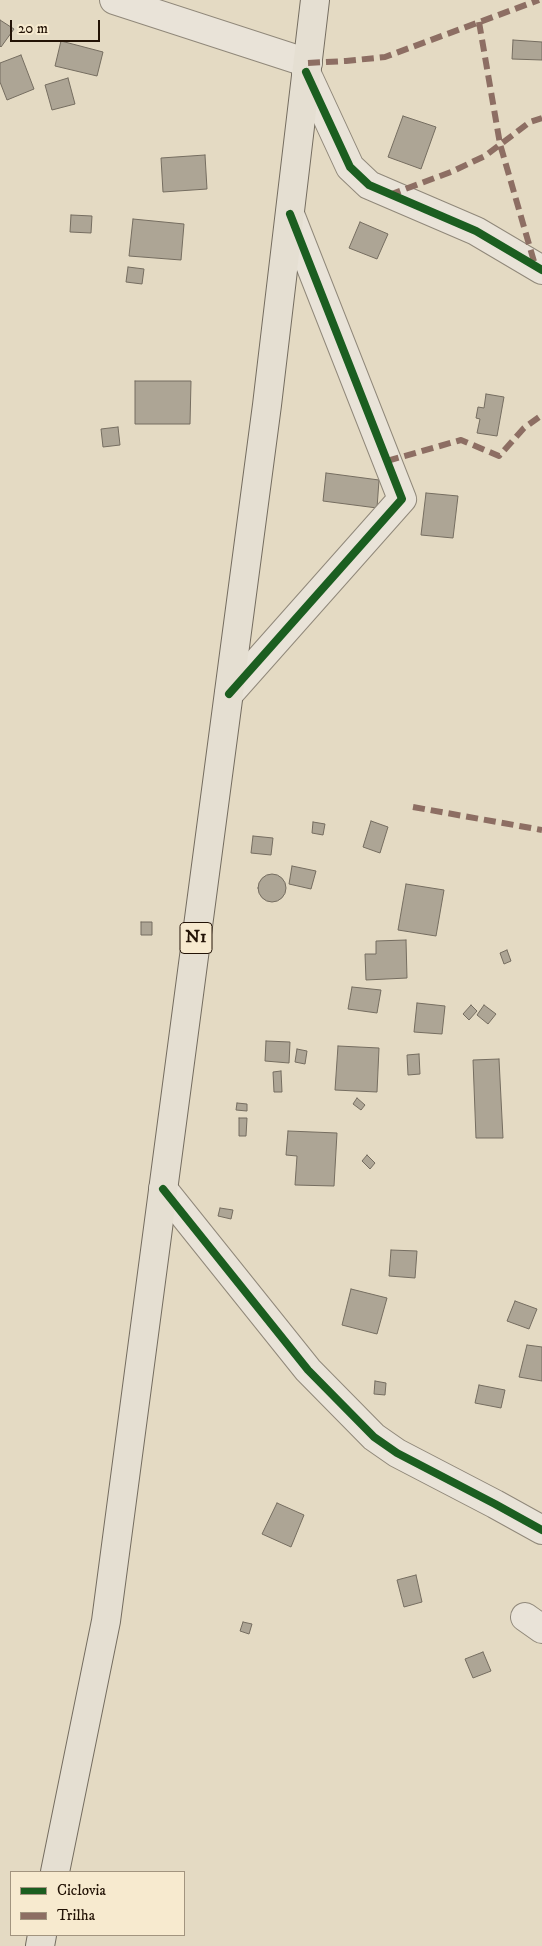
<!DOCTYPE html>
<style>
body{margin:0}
#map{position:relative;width:542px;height:1946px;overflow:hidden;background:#e4dac3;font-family:"IM FELL DW Pica",serif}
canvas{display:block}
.legend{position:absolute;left:10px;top:1871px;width:175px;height:65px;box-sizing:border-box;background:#f7eacf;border:1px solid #a2947f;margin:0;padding:6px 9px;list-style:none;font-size:15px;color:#231306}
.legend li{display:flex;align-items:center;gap:10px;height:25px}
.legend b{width:25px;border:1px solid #a2947f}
.scale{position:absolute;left:10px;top:20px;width:90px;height:22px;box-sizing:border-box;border:2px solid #231306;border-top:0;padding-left:6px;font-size:15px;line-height:18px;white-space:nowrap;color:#231306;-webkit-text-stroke:4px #f7eacf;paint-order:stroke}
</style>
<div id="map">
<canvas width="542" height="1946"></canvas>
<ul class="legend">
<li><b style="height:6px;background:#1b5e20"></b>Ciclovia</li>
<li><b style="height:6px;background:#8d6e63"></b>Trilha</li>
</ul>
<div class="scale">20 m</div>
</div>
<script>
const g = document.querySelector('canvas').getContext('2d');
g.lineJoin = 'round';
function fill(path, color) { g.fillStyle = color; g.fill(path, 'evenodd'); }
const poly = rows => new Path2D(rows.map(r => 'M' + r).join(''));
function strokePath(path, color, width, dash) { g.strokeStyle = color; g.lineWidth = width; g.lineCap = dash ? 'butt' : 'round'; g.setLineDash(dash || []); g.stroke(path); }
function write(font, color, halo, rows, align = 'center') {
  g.font = font + ' "IM FELL DW Pica",serif'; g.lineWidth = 4.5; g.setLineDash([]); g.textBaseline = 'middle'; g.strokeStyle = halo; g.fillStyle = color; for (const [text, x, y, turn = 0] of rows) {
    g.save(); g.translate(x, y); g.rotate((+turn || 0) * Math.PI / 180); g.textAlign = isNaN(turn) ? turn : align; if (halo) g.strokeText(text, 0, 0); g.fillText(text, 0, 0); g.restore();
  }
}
const building = poly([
 [0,20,14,29,1,47,0,46,0,20],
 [513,40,542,42,542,60,512,59,513,40],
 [61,41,103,52,97,76,55,66,61,41],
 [21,55,34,89,7,100,0,82,0,63,21,55],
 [68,78,75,104,52,110,45,85,68,78],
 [403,116,436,127,421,169,388,157,403,116],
 [205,155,207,189,163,192,161,158,205,155],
 [71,215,92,216,91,233,70,232,71,215],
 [133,219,184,224,181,260,129,256,133,219],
 [360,222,388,234,377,259,349,248,360,222],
 [128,267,144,269,142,284,126,282,128,267],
 [135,381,191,381,190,424,135,424,135,381],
 [486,394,504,397,497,436,477,433,480,419,476,418,478,407,484,408,486,394],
 [118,427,120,445,103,447,101,429,118,427],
 [326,473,379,480,377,508,323,501,326,473],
 [426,493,458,496,453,538,421,535,426,493],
 [371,821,388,827,380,853,363,847,371,821],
 [313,822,325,824,323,835,312,833,313,822],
 [253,836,273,838,271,855,251,853,253,836],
 [292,866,316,871,311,889,289,884,292,866],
 '258 888a14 14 0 1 1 28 0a14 14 0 1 1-28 0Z',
 [406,884,444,890,436,936,398,930,406,884],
 [141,922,152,922,152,935,141,935,141,922],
 [406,940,407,978,366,980,365,954,376,954,376,941,406,940],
 [507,950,511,961,504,964,500,953,507,950],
 [352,987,381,990,377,1013,348,1009,352,987],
 [417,1003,445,1006,442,1034,414,1032,417,1003],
 [471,1005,477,1011,469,1020,463,1014,471,1005],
 [484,1005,496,1014,488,1024,477,1015,484,1005],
 [266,1041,290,1042,289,1063,265,1061,266,1041],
 [338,1046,379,1048,377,1092,335,1090,338,1046],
 [297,1049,307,1051,305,1064,295,1062,297,1049],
 [419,1054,420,1074,408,1075,407,1055,419,1054],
 [499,1059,503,1138,476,1138,473,1060,499,1059],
 [281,1071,282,1092,274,1092,273,1072,281,1071],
 [357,1098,365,1105,361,1110,353,1104,357,1098],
 [237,1103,247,1104,247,1111,236,1110,237,1103],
 [239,1118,247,1118,246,1136,239,1136,239,1118],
 [288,1131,337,1133,334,1186,295,1185,297,1156,286,1155,288,1131],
 [367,1155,375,1163,370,1169,362,1161,367,1155],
 [220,1208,233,1210,231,1219,218,1216,220,1208],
 [391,1250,417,1251,415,1278,389,1276,391,1250],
 [351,1289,387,1298,377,1334,342,1325,351,1289],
 [515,1301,537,1309,529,1329,507,1321,515,1301],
 [527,1345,542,1347,542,1381,519,1377,527,1345],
 [375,1381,386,1383,385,1395,374,1394,375,1381],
 [479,1385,505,1390,501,1408,475,1403,479,1385],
 [277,1503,304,1515,291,1547,262,1534,277,1503],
 [416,1575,422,1602,404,1607,397,1580,416,1575],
 [243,1622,252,1624,249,1634,240,1631,243,1622],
 [483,1652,491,1671,473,1678,465,1659,483,1652]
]);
fill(building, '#ada595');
strokePath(building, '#756d60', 1);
const street = poly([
 [114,0,308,63],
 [306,72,350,167,369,185,476,231,542,270],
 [229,694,402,499,290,214],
 [163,1189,308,1370,374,1437,397,1453,495,1504,542,1530],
 [525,1617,542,1629]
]);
const highway = poly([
 [55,1872,106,1621,267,405,315,0],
 [40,1946,42,1935]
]);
strokePath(street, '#90887a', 30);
strokePath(highway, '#756d60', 30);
strokePath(street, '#e9e3d8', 28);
strokePath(highway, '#e5dfd2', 28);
strokePath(poly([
 [479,22,500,144,535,265],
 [308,63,346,61,385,57,539,0],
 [389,195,451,172,485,156,530,122,542,118],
 [387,461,461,440,499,456,524,428,542,415],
 [413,807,542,830]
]), '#8d6e63', 6, [12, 6]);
strokePath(poly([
 [306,72,350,167,369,185,476,231,542,270],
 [229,694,402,499,290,214],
 [163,1189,308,1370,374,1437,397,1453,495,1504,542,1530]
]), '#1b5e20', 8);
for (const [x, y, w] of [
 [196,938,32]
]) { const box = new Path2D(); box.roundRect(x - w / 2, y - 15.5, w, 31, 4); g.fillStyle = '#f7eacf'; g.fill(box); strokePath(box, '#231306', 1); }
write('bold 18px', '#231306', null, [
 ["N1",196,938]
]);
</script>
